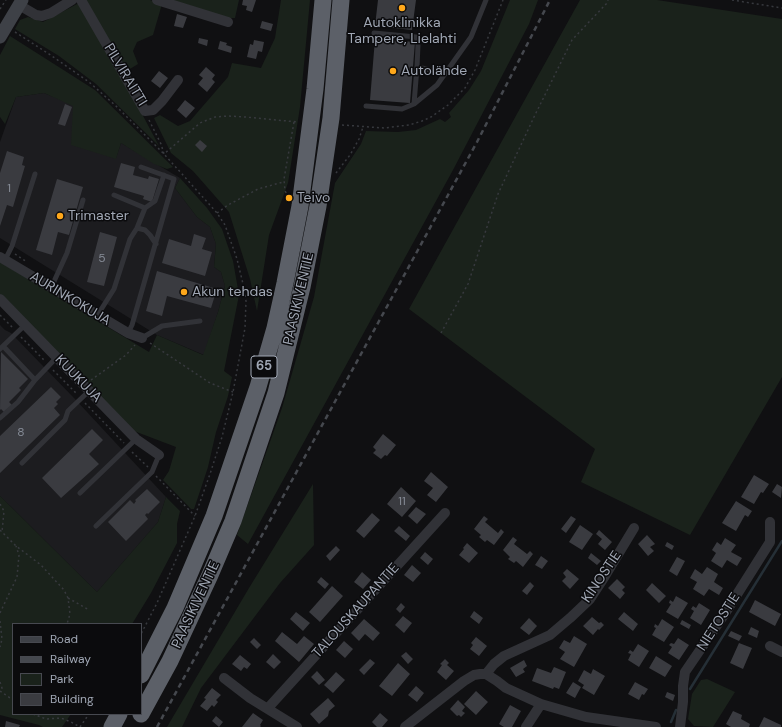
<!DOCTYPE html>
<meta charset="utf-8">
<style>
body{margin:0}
#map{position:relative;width:782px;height:727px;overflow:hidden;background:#101012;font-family:"DM Sans",sans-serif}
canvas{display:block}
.legend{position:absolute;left:12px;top:623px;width:130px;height:92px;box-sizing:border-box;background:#0b0b0d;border:1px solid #474950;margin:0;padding:5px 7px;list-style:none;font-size:12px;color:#a0a7b4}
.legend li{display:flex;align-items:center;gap:8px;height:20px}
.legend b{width:20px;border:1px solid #474950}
</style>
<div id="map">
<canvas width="782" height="727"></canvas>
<ul class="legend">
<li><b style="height:5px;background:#3e4147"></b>Road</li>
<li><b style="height:5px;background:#45484e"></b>Railway</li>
<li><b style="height:11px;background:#1a221b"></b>Park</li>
<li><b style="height:11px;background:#3a3b40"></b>Building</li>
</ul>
</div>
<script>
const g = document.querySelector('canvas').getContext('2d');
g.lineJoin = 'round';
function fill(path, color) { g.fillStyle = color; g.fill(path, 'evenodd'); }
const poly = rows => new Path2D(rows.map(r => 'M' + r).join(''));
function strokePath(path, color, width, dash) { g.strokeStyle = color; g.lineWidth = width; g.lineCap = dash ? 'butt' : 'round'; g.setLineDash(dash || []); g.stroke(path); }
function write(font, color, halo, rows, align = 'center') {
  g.font = font + ' "DM Sans",sans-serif'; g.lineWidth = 3; g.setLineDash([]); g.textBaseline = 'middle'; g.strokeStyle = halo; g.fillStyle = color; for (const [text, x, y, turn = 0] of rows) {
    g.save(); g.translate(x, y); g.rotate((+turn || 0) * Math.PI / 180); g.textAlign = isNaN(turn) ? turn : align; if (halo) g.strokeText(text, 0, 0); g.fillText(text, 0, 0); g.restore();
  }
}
fill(poly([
 [44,93,74,105,116,158,121,143,180,178,175,188,197,217,210,227,216,244,214,267,221,272,225,286,218,312,204,355,157,335,0,238,0,142,16,97],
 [0,325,5,330,11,333,74,398,166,497,158,522,97,592,0,496]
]), '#1c1c1f');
fill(poly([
 [83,0,150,0,162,4,153,35,137,42,133,51,138,64,125,72],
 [165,0,239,0,235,18,223,18],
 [281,0,310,0,300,107,288,183,269,235,257,311,250,279,229,212,193,171,171,153,154,118,160,115,178,126,190,121,228,77,232,63,261,68,275,38],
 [510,0,538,0,529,24,453,170,248,544,237,535,282,408,314,297,335,183,361,144,366,131,398,132,416,130,440,119,445,122,451,117,449,113,469,90,481,71],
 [580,0,657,0,782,19,782,377,690,535,581,482,595,449,409,309],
 [79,3,141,112,159,146,96,84,59,56,15,29,20,20,28,17,43,22],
 [10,36,95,90,173,167,167,169,154,164,121,143,116,159,71,145,73,106,44,93,16,97,5,124,0,117,0,55],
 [180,178,207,208,222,229,233,261,239,295,224,371,232,377,228,396,216,432,208,467,194,509,191,509,163,480,169,471,176,447,134,431,0,294,0,262,149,352,157,335,203,355,218,312,225,286,221,272,214,267,216,244,210,227,197,217,175,188],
 [313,484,314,545,280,583,201,688,182,727,167,727,249,588],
 [0,496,97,592,158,522,166,497,180,511,177,524,177,543,151,593,132,624,13,624,13,714,71,714,62,727,43,727,39,725,0,715],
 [707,679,735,692,713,727,694,726,688,719,692,694,701,680]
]), '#1a221b');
strokePath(poly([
 [690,689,782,541],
 [671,722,676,710]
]), '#252f36', 2.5);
fill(poly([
 [243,0,256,0,252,12,246,10,247,6,242,5],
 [378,0,416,0,412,30,375,26],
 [177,14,187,17,183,28,174,26],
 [262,21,273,24,271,31,260,28],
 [199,38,208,40,207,46,198,43],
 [375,39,415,42,410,103,370,100],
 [254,40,264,42,262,52,258,51,256,59,247,57,250,44,253,45],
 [220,41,227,43,226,45,232,47,231,53,218,49],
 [206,67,215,75,212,79,215,82,207,92,198,84,203,78,199,75],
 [159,71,168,78,160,88,151,81],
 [185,100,195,108,186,118,177,110],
 [65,104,72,107,65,126,58,124],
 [200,140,207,146,202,152,195,145],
 [7,151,24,157,22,165,25,166,13,207,7,205,0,226,0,173],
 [121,163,135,167,133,175,148,179,149,176,159,179,152,202,143,199,144,196,114,187],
 [57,179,83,187,69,235,58,232,52,255,36,250],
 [100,232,117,237,104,286,87,282],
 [194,234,206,238,202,249,212,252,205,276,162,263,169,239,191,246],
 [157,271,217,289,211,308,167,296,162,316,146,311],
 [1,352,28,379,19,388,21,390,9,402,12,405,4,412,1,409,0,410],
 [51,387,61,397,56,402,58,404,54,408,60,415,0,473,0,436],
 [92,429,103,440,89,454,99,464,61,498,42,478],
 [383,434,396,445,387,456,385,455,381,459,373,453,376,450,373,447],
 [431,472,448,487,436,502,427,495,433,488,424,481],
 [754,475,769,484,763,493,761,492,754,504,741,497],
 [777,484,782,487,781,498,772,492],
 [401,487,416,501,402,517,387,504],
 [147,489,160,502,148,514,147,513,145,515,148,519,126,541,108,522,130,500,134,504,136,501,135,500],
 [736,501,752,511,748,517,745,515,736,531,722,523],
 [416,507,426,514,417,524,408,516],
 [372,513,380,520,364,538,356,531],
 [484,516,488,519,485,522,498,533,501,529,504,532,494,545,487,540,485,542,479,537,481,535,474,529],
 [571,516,576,519,566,533,561,529],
 [580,525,593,534,582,550,569,542],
 [399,526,410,536,406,541,394,531],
 [599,530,612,542,605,550,598,544,602,539,596,534],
 [647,535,655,544,650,547,654,551,648,556,638,544],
 [513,537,517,540,514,544,527,554,530,551,533,554,523,567,516,561,514,563,508,559,510,557,503,550],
 [725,538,736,545,731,552,742,558,737,566,727,560,722,568,711,561,716,553,712,550,717,542,721,545],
 [667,542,674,546,672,550,665,546],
 [467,543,478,553,469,563,459,555,464,549,463,548],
 [336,546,340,550,330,561,326,556],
 [425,552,433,559,428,565,420,558],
 [591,553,601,561,597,565,588,558],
 [541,556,548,561,542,569,535,565],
 [677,557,685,561,677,576,669,571],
 [412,565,421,573,413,582,404,575],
 [707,567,718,574,714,582,723,588,719,595,709,589,704,596,693,589,697,582,690,578,695,569,702,574],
 [567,569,579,579,570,589,562,581,566,577,563,573],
 [362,572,371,580,363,589,354,582],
 [321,577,329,584,325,589,317,582],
 [617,579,625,587,622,590,625,593,620,599,608,588],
 [530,582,534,586,527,595,522,591],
 [652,583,666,596,659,603,646,590],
 [332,586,343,596,320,622,309,612],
 [676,596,688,603,678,619,666,612,671,604,669,603,670,600,673,602],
 [755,600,781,614,775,626,749,612],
 [401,603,405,607,400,613,396,609],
 [699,603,710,610,701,625,690,618,694,611,691,609,693,606,696,608],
 [474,611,483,618,479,624,470,617],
 [296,612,310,623,303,631,290,619],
 [624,612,638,624,633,631,618,619],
 [403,616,412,623,404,633,395,625],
 [592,617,599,623,601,622,604,625,599,630,598,629,593,635,583,626],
 [529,618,537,626,529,635,520,628],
 [364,619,380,633,373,641,365,634,359,641,351,633],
 [662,619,674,627,664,642,652,635,656,628,654,627,655,624,658,626],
 [682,620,691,625,689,629,680,624],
 [751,627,759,631,757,638,748,634],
 [731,631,742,636,739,641,728,636],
 [282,632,297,644,304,636,314,644,299,662,275,641],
 [574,636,587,644,574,667,560,659,565,652,559,648,564,640,570,643],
 [476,637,487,646,479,656,470,649,473,645,471,643],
 [254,638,261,645,257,649,250,642],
 [678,638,689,645,679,660,668,653,672,647,669,645,671,643,674,644],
 [344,641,353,649,345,658,336,650],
 [739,643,752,648,743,669,730,663],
 [638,644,649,651,639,667,628,660,631,654,628,653,630,650,633,652],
 [406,652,413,659,408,664,401,656],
 [273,654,281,662,274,669,266,662],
 [240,655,251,664,247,669,244,667,241,671,232,664],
 [656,656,672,666,665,677,649,668],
 [370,659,375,663,364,675,359,670],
 [445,659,449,663,447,665,454,671,446,680,437,672,442,665,440,664],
 [524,660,527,666,523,669,525,672,516,677,510,668],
 [398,663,410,674,392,696,379,686],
 [554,667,566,672,559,689,554,687,553,689,532,681,537,668,551,673],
 [593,669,605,676,594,695,582,688,584,685,578,681,584,670,591,674],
 [317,671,325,680,319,685,311,677],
 [336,672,345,680,333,693,324,685],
 [573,682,581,687,575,698,566,693],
 [635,682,648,689,644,695,642,694,639,700,628,694],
 [416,686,424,693,417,702,408,695],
 [212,688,221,695,216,700,218,702,214,707,212,705,207,711,200,706,206,699,204,698],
 [476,691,488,702,476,715,464,704],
 [667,692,675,695,673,701,665,697],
 [328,698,335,706,329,711,328,716,319,724,310,714],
 [458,700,465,707,462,711,465,713,461,717,459,715,457,716,450,709],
 [510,705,521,711,512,727,504,727,499,724],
 [733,711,742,715,741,719,750,724,749,727,731,727,726,724],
 [253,713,263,720,260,725,261,726,260,727,242,727],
 [380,713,388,720,382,727,377,727,372,722],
 [216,716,223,722,219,727,212,721],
 [764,717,781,725,781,727,759,727],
 [6,721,20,725,19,727,5,727]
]), '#3a3b40');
strokePath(poly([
 [732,0,782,8],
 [0,9,6,0],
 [15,32,49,54,89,82,116,106,164,154,200,194,217,213,225,225,237,259,244,288,246,301,245,328,233,392,222,437,210,474,195,516,157,603,141,634],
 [149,120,161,144,164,154,200,123,215,117,229,116,245,117,298,122],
 [342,125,384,128,409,125,422,121,431,117,448,105,465,88,475,70,503,0],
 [336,173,350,155,359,139,363,127],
 [289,197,285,191,284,179,294,122],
 [217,213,228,205,258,189,283,182],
 [15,254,27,262],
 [0,315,13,328],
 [441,333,468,284,498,194,534,117,572,40,607,3,608,0],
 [21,337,45,361],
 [150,343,210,383,233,392],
 [53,370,77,394],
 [91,380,126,355,135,345],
 [85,403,124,443],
 [132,452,148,467],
 [156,476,195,516],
 [0,504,4,511,2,532],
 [0,530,16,546,41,565,64,590,68,598,70,614,67,624],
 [68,598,89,610],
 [0,613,17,577,19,555,16,546],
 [0,621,2,639,0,647],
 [0,682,3,691],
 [0,691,13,700],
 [33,714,46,719,61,718,71,722,80,727],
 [80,727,89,714]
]), '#37393e', 1.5, [2, 3]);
strokePath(poly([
 [374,33,416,37,418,45,417,67,445,73],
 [414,104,417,67],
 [366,106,402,109,414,104,437,85,471,37,486,0],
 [114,195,145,208],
 [137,228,145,230,150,235,156,244],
 [5,260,12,246,35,174],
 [51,288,67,253,83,200],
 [97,316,114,289,130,239,137,228,145,208,155,201,164,175],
 [128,333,132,325,174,179,141,167],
 [142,338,162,326,200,321],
 [3,346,35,380],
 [0,349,25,325],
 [0,418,18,402,35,380,57,357],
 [22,463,65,420,68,411,89,391],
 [80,493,136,439],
 [96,526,152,472,159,455]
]), '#313237', 5);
strokePath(poly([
 [81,0,145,111,153,110,162,101,178,80],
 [157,0,228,22],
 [19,5,36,15,42,16,51,13,72,0],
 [0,257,128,333,142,338],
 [0,299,136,439,159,455],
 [770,646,782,652],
 [486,674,494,664,504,656,550,635,570,618,590,599,605,576,634,528],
 [224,678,250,698,297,727],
 [268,708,445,513],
 [405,727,464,681,474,675,480,674,486,674,497,681,506,688,541,704,586,717,656,727],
 [526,727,541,704],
 [680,727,683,702,683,686,685,672,724,615,770,542,770,522]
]), '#313237', 10);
strokePath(poly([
 [0,37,22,0]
]), '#3e4147', 13);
strokePath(poly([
 [141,675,175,608,214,516,258,387,275,328,285,283,300,206,315,89,323,0],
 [141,714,170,661,210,575,233,521,276,393,302,287,318,206,331,118,341,0],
 [112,727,119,714]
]), '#5c6068', 17);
strokePath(poly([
 [157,727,477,142,550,0]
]), '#45484e', 2.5, [5, 4]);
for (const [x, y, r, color] of [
 [402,8,4,"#ffa81b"],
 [393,71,4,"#ffa81b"],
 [289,198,4,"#ffa81b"],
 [60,216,4,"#ffa81b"],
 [184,292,4,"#ffa81b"]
]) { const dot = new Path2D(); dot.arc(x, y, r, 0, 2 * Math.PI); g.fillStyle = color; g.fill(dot); strokePath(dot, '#0b0b0d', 1.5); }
write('12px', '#868c97', null, [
 ["1",9,189],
 ["5",102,259],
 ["8",21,433],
 ["11",402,502]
]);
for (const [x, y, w] of [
 [264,367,26]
]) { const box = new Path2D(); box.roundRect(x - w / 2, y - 11, w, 22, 3); g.fillStyle = '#0b0b0d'; g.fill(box); strokePath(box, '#a0a7b4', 1); }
write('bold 13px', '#a0a7b4', null, [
 ["65",264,367]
]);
write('14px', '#a0a7b4', '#0b0b0d', [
 ["Autoklinikka",402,23,"center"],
 ["Tampere, Lielahti",402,39,"center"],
 ["Autolähde",401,71],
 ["Teivo",297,198],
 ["Trimaster",68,216],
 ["Akun tehdas",192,292]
], 'left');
write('14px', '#a0a7b4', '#0b0b0d', [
 ["PILVIRAITTI",125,75,59],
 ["AURINKOKUJA",70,299,31],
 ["PAASIKIVENTIE",299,299,-77],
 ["KUUKUJA",78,379,46],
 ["KINOSTIE",602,577,-56],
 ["PAASIKIVENTIE",196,605,-65],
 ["TALOUSKAUPANTIE",356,611,-48],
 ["NIETOSTIE",719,622,-57]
]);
</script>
